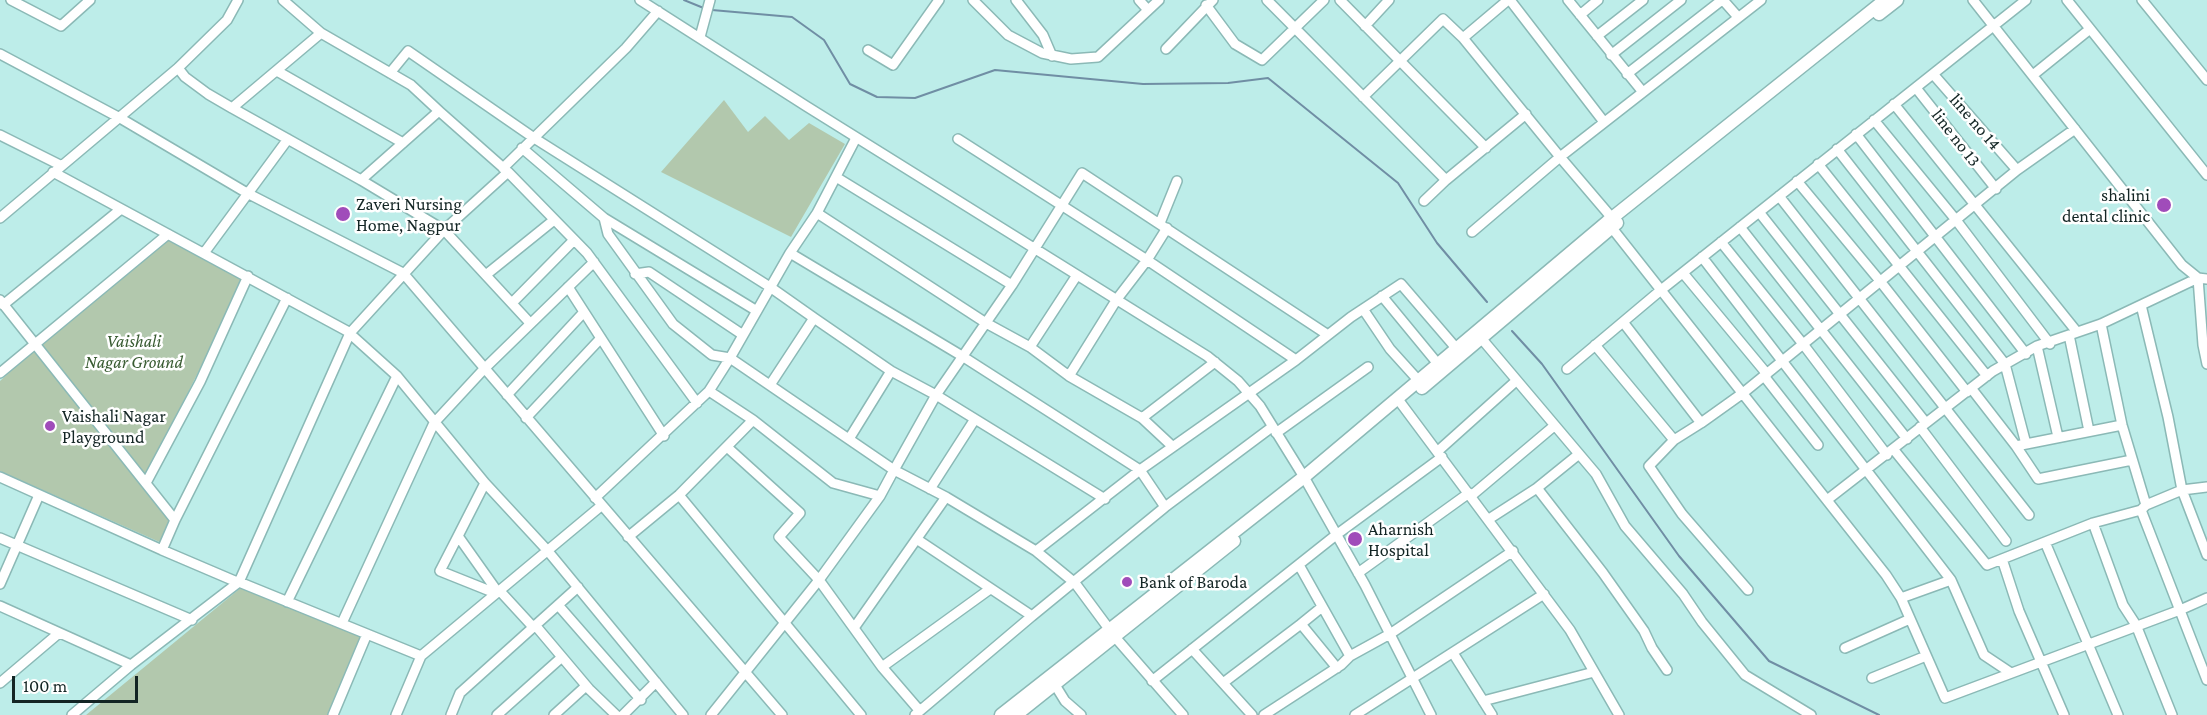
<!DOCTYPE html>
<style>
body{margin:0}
#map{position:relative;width:2207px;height:715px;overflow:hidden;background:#bdede9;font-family:"Crimson Pro",serif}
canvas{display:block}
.scale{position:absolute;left:12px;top:676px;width:126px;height:27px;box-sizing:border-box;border:3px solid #132524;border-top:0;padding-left:8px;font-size:18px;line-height:21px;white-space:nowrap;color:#132524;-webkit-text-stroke:4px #fff;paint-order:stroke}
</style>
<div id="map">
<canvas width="2207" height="715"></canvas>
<div class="scale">100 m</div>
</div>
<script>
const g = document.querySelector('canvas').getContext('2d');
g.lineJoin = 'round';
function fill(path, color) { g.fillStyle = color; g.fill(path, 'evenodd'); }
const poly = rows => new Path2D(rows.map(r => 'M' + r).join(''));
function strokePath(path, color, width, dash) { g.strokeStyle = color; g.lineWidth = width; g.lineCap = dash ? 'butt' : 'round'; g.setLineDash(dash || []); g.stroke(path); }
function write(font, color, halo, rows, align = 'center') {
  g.font = font + ' "Crimson Pro",serif'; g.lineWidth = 5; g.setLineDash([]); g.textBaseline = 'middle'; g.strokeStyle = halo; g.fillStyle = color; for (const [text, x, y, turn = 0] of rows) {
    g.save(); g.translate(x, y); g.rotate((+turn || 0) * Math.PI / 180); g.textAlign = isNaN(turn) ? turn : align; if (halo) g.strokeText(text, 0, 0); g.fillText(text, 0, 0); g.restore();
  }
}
fill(poly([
 [724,100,748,132,765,116,789,140,809,123,845,144,791,237,661,172],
 [168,235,246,277,146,476,40,342],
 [33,350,175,512,164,544,0,471,0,381],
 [243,586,364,636,327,715,86,715]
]), '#b2c8ad');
strokePath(poly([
 [684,0,706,9],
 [712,10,792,17,824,40,850,84,877,97,915,98,995,70,1143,84,1228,83,1268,78,1398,183,1437,243,1487,302],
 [1512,331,1542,364,1679,556,1769,661,1879,715]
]), '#708ea4', 2);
const minor = poly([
 [11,0,61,26,90,0],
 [283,0,321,33,232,108,361,180],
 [640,0,806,106,1207,356,1238,381,1260,406,1304,477,1365,585,1431,715],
 [973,0,1008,35,1042,53,1071,59,1098,57,1159,0],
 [1016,0,1043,35,1052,56],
 [1139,0,1148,10],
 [1267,0,1446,180,1526,114],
 [1340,0,1486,148],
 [1510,0,1604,122],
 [1568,0,1642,91],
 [1723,0,1738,17],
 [1973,0,2182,265,2198,278,2207,279],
 [2067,0,2207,175],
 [2142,0,2207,80],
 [1206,5,1235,44,1262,60,1324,0],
 [1580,15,1598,0],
 [1365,26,1389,0],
 [321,33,411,85,439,111],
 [1597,36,1643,0],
 [700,37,710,0],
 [1166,49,1213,0],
 [868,50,893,65,939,0],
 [0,54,120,118,247,193,403,273,782,715],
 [1611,55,1681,0],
 [178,68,185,77,208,94,232,108],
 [277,71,403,143],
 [390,73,408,51,534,138,770,287,814,318],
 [1627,74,1722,0],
 [1933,74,2017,170],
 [2033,75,2090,29],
 [1916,88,1996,189],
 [1363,97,1443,19,1463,38],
 [1894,104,2077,332],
 [1874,120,1956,220,2050,344],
 [1856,134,2026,354],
 [0,135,60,165],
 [856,138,817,213,790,253,730,358,894,470,936,395,1012,285,1082,173,1328,335],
 [958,139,1147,260,1296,360],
 [522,148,604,218],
 [1837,149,2005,364,2026,444],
 [1818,164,1987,376],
 [503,168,626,48,658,11],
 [53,172,347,331,397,376,485,483,547,550,683,715],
 [508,172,439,111,361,180,444,230,530,323],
 [836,177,1012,285],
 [1797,181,1880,281,1967,392],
 [1779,196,2029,515],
 [1424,201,1446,180],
 [1759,212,1926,423],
 [817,213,986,323,1030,347,1069,376,1117,299,1147,260,1167,228],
 [0,218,178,68,227,20,238,0],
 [1612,218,1560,157,1761,0],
 [1160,223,1177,181],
 [1608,223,1886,575,1901,598,1945,698,2180,610,2207,598],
 [1740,227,1907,439],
 [1472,232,1560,157,1463,38,1508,0],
 [1721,242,1803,344,1887,455],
 [204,253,288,139],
 [790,253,962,356,1140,470,1036,551],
 [1702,257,1951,580,1901,598],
 [1683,273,1767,374],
 [487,274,554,220],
 [635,274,649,272,743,335],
 [568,287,664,436],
 [1382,296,1438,364],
 [0,300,175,520,162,550,237,582],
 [512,303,574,240],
 [3,305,121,209],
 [2141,305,2168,417,2182,490,2207,555],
 [1363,309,1390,349,1418,380],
 [1623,322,1701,423,1743,393,2017,170,2075,129],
 [2069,335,2089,431],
 [1481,338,1596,474,1625,526,1683,594,1702,622,1745,675,1811,715],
 [1595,345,1674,440],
 [2037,346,2058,437],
 [1030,347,1077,275],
 [1567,369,1661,290,2026,0],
 [0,373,168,234],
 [1069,376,1142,418],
 [1764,376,1818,445],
 [770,385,814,318,891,371,936,395,1105,499],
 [1971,388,2016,446,2122,425],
 [709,391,753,420],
 [507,395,584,312],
 [1397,398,1570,630,1619,715],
 [526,418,601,338],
 [1701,423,1674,440,1649,466,1682,514,1748,590],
 [1920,427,2006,541],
 [1276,433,1368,367],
 [849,439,891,371],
 [1172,446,1142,418,1215,362],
 [2016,446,2038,479,2132,460],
 [727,447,800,513,779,537,819,580,882,667,919,710],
 [1894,450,1987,565,2093,523,2141,510,2146,505,2122,425,2101,324],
 [1438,451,1516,381],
 [0,477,162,550],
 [146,483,200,382,248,276],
 [485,483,458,536,497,591],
 [1537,488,1579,454],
 [930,489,975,419],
 [679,495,861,715],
 [1471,496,1554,426],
 [595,498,709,391,730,358,712,355,673,324,608,234,604,218,757,311],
 [1827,500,1993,371,2037,346,2101,324,2198,278,2203,345,2207,364],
 [2146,505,2182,490,2207,487],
 [1165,507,1272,427],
 [2141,510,2207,680],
 [1489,519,1537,488,1603,573,1644,631,1652,648,1667,670],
 [175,520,287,298],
 [2093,523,2123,605,2136,625,2172,715],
 [458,536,440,571,495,593],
 [628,537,679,495,753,420,833,483,880,496],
 [0,538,192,620],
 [918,540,1032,616,1165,507,1140,470,1296,360,1351,317,1401,284,1456,348],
 [2045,542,2118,715],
 [2002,559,2019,611,2064,715],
 [1299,565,1350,656,1390,634,1513,551],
 [1358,573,1469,493],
 [1951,580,1984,655,2011,673],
 [239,582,350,333,444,230,508,172,587,253,697,403],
 [0,584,39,495],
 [499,590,533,627],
 [287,602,397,376],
 [558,605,641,700],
 [0,606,131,665,239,582,421,656,601,506],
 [342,623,434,423,484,369,594,262],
 [1301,624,1322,607],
 [535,625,589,689,616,715],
 [854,628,946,497],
 [1845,648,1910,619],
 [1192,649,1252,715],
 [1453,653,1492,715],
 [882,667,990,589],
 [1872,678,1926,656],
 [1052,680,1065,701,1081,715],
 [1152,681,1336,535,1442,457],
 [0,683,59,633],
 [1223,683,1301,624,1337,668],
 [1483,701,1594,672],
 [72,715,131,665],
 [333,715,367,634],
 [396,715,421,656],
 [451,715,460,693,578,587],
 [497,715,562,657],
 [554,715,586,686],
 [623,715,656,682],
 [711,715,819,580,880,496,894,470,946,497,1036,551,1075,583,1115,637,1183,715],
 [915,715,1032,616],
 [1264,715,1341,665,1350,656],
 [1355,715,1544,594]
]);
const major = poly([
 [1879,14,1897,0],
 [1422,388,1617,223],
 [1001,715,1304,477,1607,222,1885,0],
 [1016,715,1234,541]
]);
strokePath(minor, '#8bb9b6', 12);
strokePath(major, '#8bb9b6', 15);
strokePath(minor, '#fff', 9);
strokePath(major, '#fff', 12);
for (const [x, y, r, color] of [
 [2164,205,8,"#a04cba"],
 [343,214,8,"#a04cba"],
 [50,426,6,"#a04cba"],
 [1355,539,8,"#a04cba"],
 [1127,582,6,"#a04cba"]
]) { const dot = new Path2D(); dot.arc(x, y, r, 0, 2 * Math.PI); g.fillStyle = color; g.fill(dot); strokePath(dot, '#fff', 2); }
write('18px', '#132524', '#fff', [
 ["line no 14",1975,122,49],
 ["line no 13",1956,138,52]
]);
write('18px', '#132524', '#fff', [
 ["shalini",2150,195,"right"],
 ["dental clinic",2150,216,"right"],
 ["Zaveri Nursing",356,204],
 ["Home, Nagpur",356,225],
 ["Vaishali Nagar",62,416],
 ["Playground",62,437],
 ["Aharnish",1368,529],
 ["Hospital",1368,550],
 ["Bank of Baroda",1139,582]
], 'left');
write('italic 18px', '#385b31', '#fff', [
 ["Vaishali",134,341],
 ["Nagar Ground",134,362]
]);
</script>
